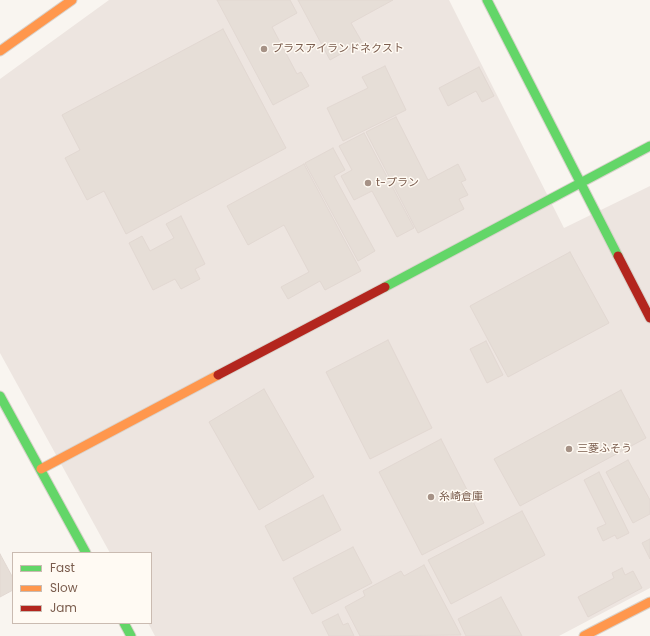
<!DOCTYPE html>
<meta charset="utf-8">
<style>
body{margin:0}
#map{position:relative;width:650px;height:636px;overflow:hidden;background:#f9f5f0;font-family:Poppins,sans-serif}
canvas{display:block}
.legend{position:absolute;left:12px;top:552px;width:140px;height:72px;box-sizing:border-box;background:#fffaf3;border:1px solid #cabbb1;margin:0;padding:5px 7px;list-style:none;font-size:12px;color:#7a5c4d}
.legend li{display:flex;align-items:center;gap:8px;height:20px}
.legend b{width:20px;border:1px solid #cabbb1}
</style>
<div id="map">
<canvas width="650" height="636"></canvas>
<ul class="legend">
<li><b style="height:5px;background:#63d668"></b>Fast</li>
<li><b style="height:5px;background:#ff974d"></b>Slow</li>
<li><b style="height:5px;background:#b3261e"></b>Jam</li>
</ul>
</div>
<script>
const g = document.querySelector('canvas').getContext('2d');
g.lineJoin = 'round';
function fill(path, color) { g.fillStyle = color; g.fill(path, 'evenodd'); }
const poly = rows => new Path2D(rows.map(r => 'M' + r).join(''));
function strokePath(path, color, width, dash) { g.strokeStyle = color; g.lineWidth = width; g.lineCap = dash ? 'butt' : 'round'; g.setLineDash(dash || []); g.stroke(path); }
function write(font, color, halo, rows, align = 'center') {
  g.font = font + ' Poppins,"Noto Sans JP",sans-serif'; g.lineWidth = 3; g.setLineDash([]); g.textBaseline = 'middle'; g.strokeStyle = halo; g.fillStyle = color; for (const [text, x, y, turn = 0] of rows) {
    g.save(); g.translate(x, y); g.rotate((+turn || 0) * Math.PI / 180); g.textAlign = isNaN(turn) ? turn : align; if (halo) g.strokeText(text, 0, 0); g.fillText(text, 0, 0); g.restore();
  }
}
fill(poly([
 [109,0,449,0,564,228,650,186,650,588,559,636,155,636,148,623,151,623,151,553,110,553,0,353,0,79]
]), '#ede5e0');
const building = poly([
 [217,0,290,0,297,13,272,27,297,74,301,72,309,86,273,105,217,0],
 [298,0,393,0,351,23,362,42,330,60,298,0],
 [223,29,286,148,126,234,104,191,87,200,65,158,80,150,62,115,223,29],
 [385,66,406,110,343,141,327,108,368,88,362,77,385,66],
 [479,67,494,96,482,102,476,91,448,106,439,88,479,67],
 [396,117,428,180,458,164,466,180,461,182,468,195,459,199,464,209,418,233,366,132,396,117],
 [364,133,414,228,397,237,372,191,354,200,341,176,352,170,339,146,364,133],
 [333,148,345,170,334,176,375,251,358,261,305,163,333,148],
 [304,164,361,271,325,290,320,281,288,299,281,287,309,272,284,225,248,245,227,206,304,164],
 [181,216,205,264,195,269,200,279,181,289,175,279,153,290,129,243,142,236,150,251,174,238,166,224,181,216],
 [570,252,609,323,508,377,470,306,570,252],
 [388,340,432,428,370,459,326,372,388,340],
 [486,341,503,375,487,383,470,349,486,341],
 [264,389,314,477,259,510,209,422,264,389],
 [621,390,646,438,520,506,494,459,621,390],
 [441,439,484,523,422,555,379,472,441,439],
 [628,460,650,500,650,514,633,523,606,472,628,460],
 [599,472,629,533,617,539,615,535,603,541,597,528,606,524,584,480,599,472],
 [323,495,341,530,283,561,265,526,323,495],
 [522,511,545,555,451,604,428,560,522,511],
 [650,539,650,559,642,543,650,539],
 [353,547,372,583,312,614,293,578,353,547],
 [0,554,13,578,13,590,0,597,0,554],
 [424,565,461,635,360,636,345,607,365,596,363,591,401,571,404,576,424,565],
 [622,568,625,575,633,571,642,588,588,617,578,597,614,578,612,573,622,568],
 [501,597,522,636,466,636,458,619,501,597],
 [338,614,343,625,348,623,354,636,329,636,322,622,338,614]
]);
fill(building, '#e6ded7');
strokePath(building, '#e2d8d2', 1);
const fast = poly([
 [487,0,618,256],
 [385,287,650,146],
 [0,396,86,553],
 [124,623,131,636]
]);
const slow = poly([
 [0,51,72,0],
 [41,469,218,375],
 [584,636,650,602]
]);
const jam = poly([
 [618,256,650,318],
 [218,375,385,287]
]);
strokePath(fast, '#d9d2cb', 11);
strokePath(slow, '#d9d2cb', 11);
strokePath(jam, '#d9d2cb', 11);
strokePath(fast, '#63d668', 9);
strokePath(slow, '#ff974d', 9);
strokePath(jam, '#b3261e', 9);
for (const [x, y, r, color] of [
 [264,49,4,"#a69286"],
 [368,183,4,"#a69286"],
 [569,449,4,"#a69286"],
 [431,497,4,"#a69286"]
]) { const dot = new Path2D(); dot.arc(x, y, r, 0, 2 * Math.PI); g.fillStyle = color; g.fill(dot); strokePath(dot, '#fffaf3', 1.5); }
write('11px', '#7a5c4d', '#fffaf3', [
 ["プラスアイランドネクスト",272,49],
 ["t-プラン",376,183],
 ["三菱ふそう",577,449],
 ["糸崎倉庫",439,497]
], 'left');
</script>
